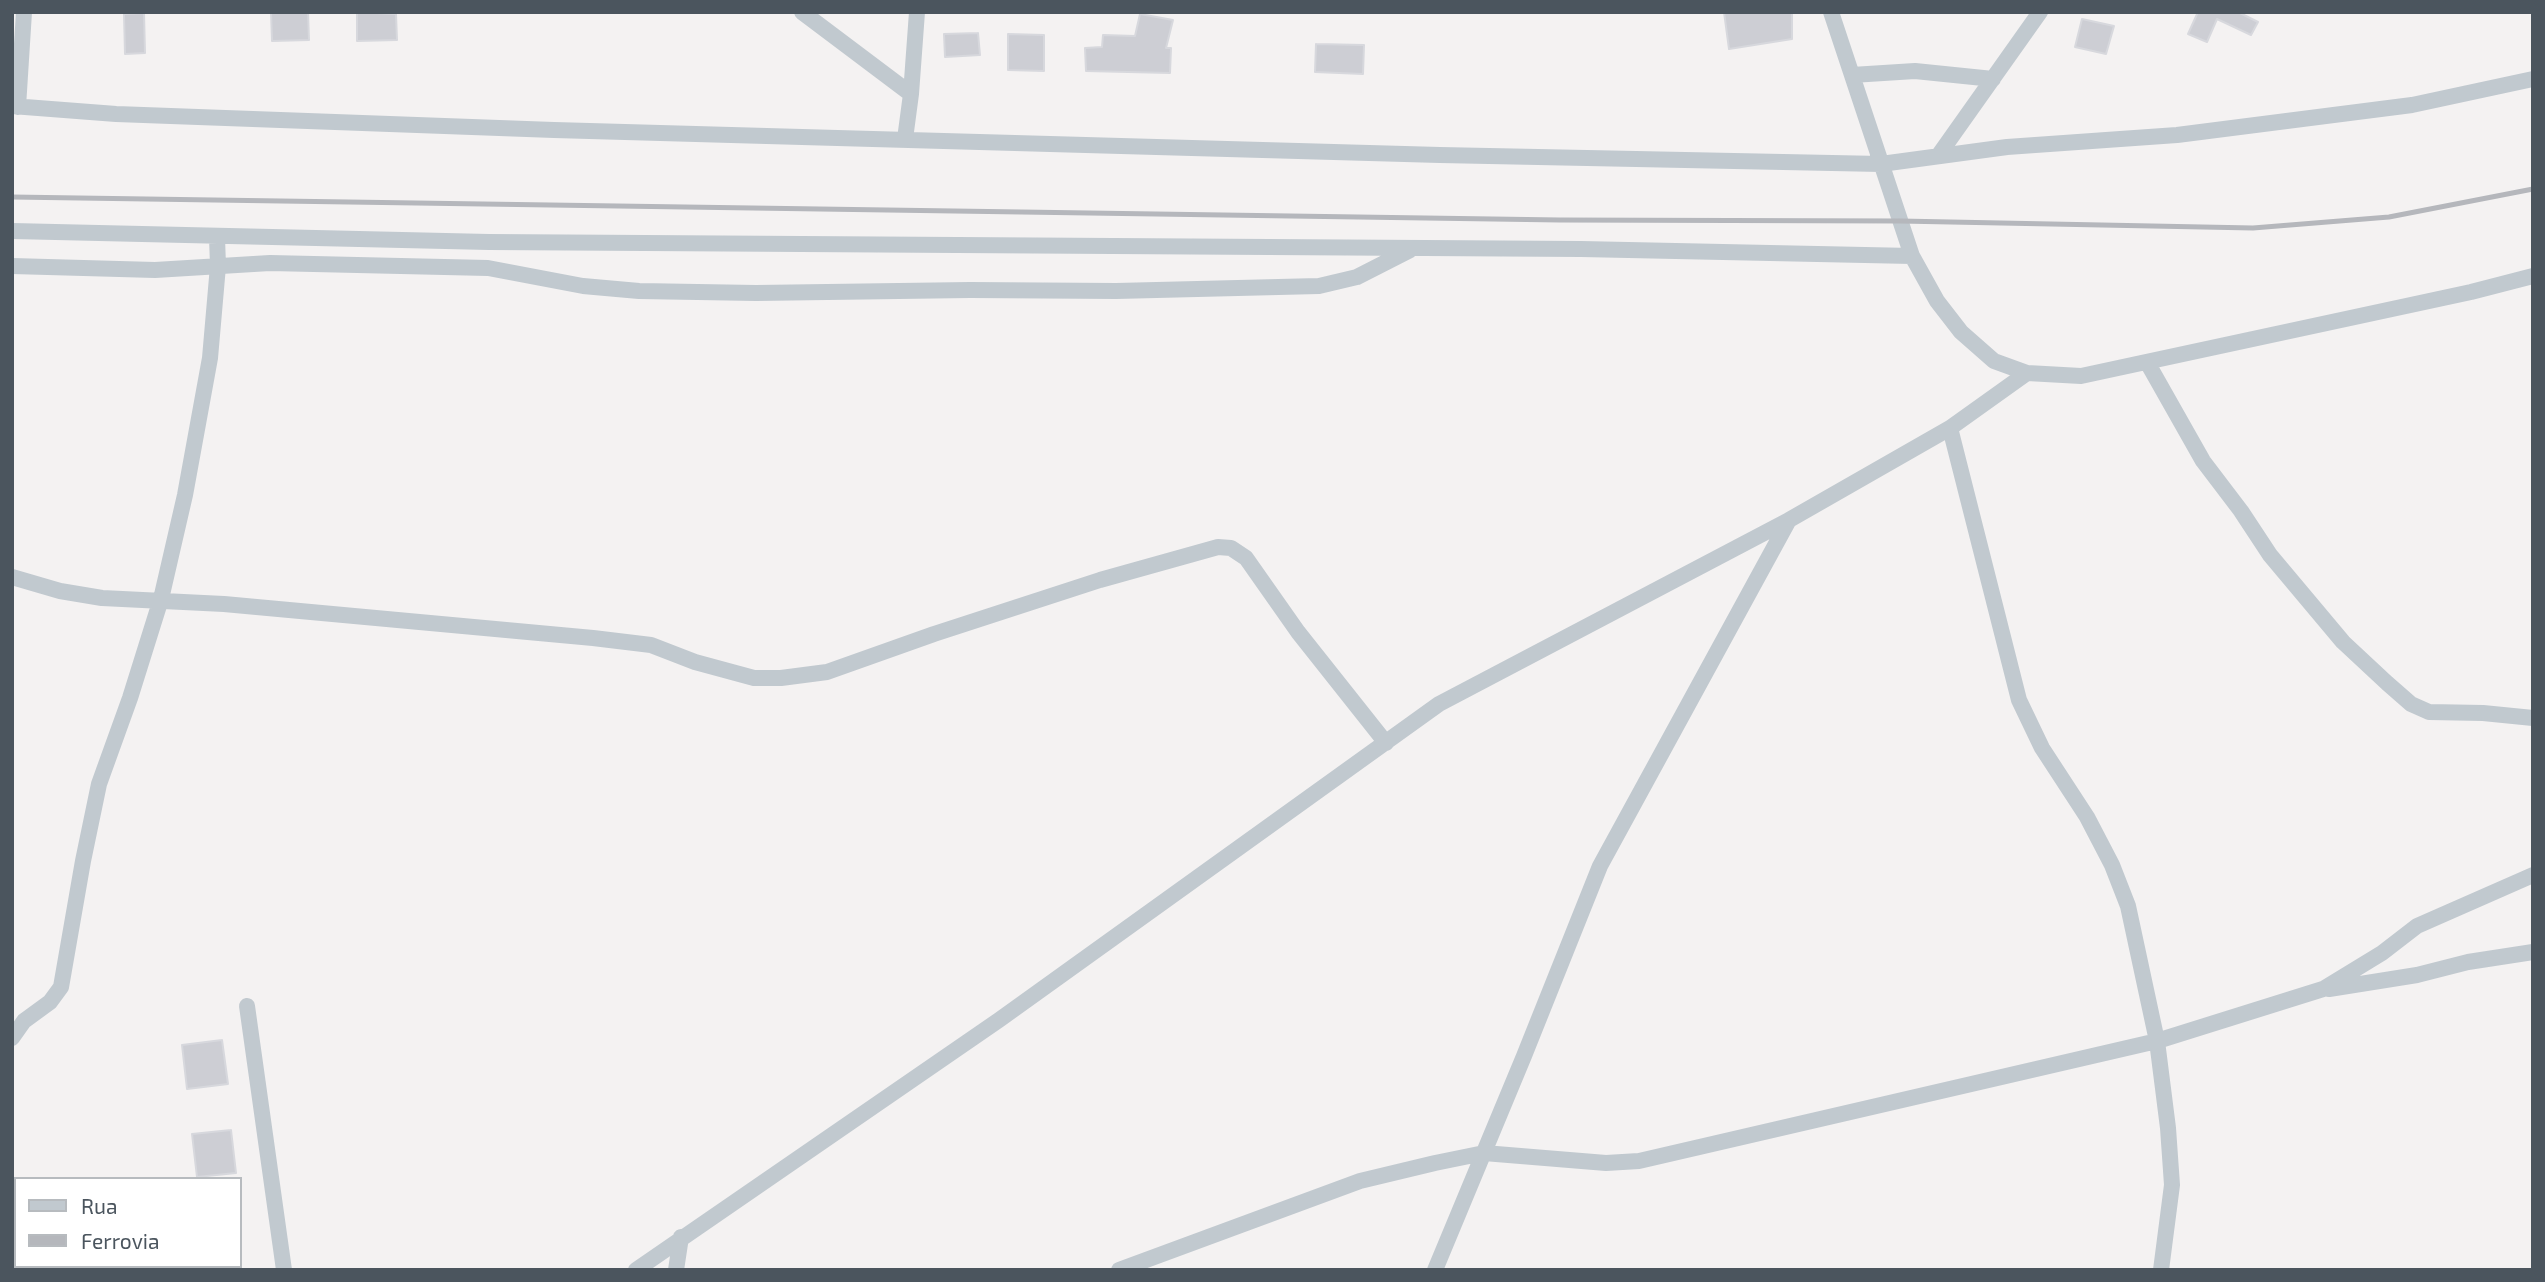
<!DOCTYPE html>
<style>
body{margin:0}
#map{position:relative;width:2545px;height:1282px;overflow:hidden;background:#f4f2f2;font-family:"Exo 2",sans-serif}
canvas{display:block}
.frame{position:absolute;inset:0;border:14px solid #4b555e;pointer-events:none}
.legend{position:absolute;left:14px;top:1177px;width:228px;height:91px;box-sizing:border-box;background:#fff;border:2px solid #b7bbbf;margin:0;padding:9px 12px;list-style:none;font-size:21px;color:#4b555e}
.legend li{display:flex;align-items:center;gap:14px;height:35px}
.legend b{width:35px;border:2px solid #b7bbbf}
</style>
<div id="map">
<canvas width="2545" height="1282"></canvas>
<div class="frame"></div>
<ul class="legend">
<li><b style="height:9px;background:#c1c9cf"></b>Rua</li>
<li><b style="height:9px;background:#b5b7bc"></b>Ferrovia</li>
</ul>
</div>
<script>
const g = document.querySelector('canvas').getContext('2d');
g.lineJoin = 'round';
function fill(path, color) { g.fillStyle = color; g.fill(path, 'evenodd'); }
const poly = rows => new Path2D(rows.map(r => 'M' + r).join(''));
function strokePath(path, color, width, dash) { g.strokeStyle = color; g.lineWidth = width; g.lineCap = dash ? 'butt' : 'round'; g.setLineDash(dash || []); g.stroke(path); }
const building = poly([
 [271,12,308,12,309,40,272,41,271,12],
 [357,12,396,14,397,40,357,41,357,12],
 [1724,12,1792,12,1792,39,1729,49,1724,12],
 [2198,12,2238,12,2258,22,2251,35,2217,19,2207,42,2188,34,2198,12],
 [144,13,145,53,125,54,124,14,144,13],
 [1140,14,1173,20,1166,48,1171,48,1170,73,1086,71,1085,48,1102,47,1103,35,1135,36,1140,14],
 [2082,19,2114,26,2106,54,2075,47,2082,19],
 [978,33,980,55,945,57,944,34,978,33],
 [1008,34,1044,35,1044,71,1008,70,1008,34],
 [1316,44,1364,45,1363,74,1315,72,1316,44],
 [222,1040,228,1084,187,1089,182,1045,222,1040],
 [231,1130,236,1173,197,1177,192,1134,231,1130]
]);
fill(building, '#cdced4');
strokePath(building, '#d7d8dd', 2);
strokePath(poly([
 [802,12,911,94],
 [1831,12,1912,256,1937,301,1961,332,1994,361,2027,373,2081,376,2471,292,2533,276],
 [1852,75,1915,71,1993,79],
 [12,106,116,114,554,130,1440,155,1881,164,2007,147,2177,135,2412,105,2533,79],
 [18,107,24,12],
 [905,139,911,94,917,12],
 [1938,156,2040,12],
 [12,231,489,242,1581,249,1912,256],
 [12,266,155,270,270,263,488,268,583,286,639,291,756,293,970,290,1116,291,1319,286,1357,277,1410,250],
 [2147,362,2203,461,2241,511,2270,555,2343,642,2387,683,2411,704,2429,712,2483,713,2533,718],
 [1950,428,2019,700,2042,748,2087,817,2112,865,2128,906,2157,1041,2168,1128,2172,1185,2161,1270],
 [12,577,60,591,102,598,224,604,593,638,651,645,695,662,754,678,781,678,827,672,934,634,1100,580,1218,547,1231,548,1246,558,1298,632,1386,743],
 [2329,989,2417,975,2468,962,2533,952],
 [247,1006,284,1270],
 [12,1038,24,1021,50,1002,61,987,83,861,99,784,130,698,161,599,185,495,210,358,218,266,217,237],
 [636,1270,999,1020,1439,704,1789,520],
 [676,1270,681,1237],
 [1119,1270,1360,1181,1435,1163,1484,1153,1606,1163,1639,1161,2157,1041,2323,989,2382,953,2417,926,2533,875],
 [1435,1270,1524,1056,1600,866,1789,520,1950,428,2027,373]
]), '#c1c9cf', 16);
strokePath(poly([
 [12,197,1560,220,1900,221,2253,228,2389,217,2533,189]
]), '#b5b7bc', 5);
</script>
